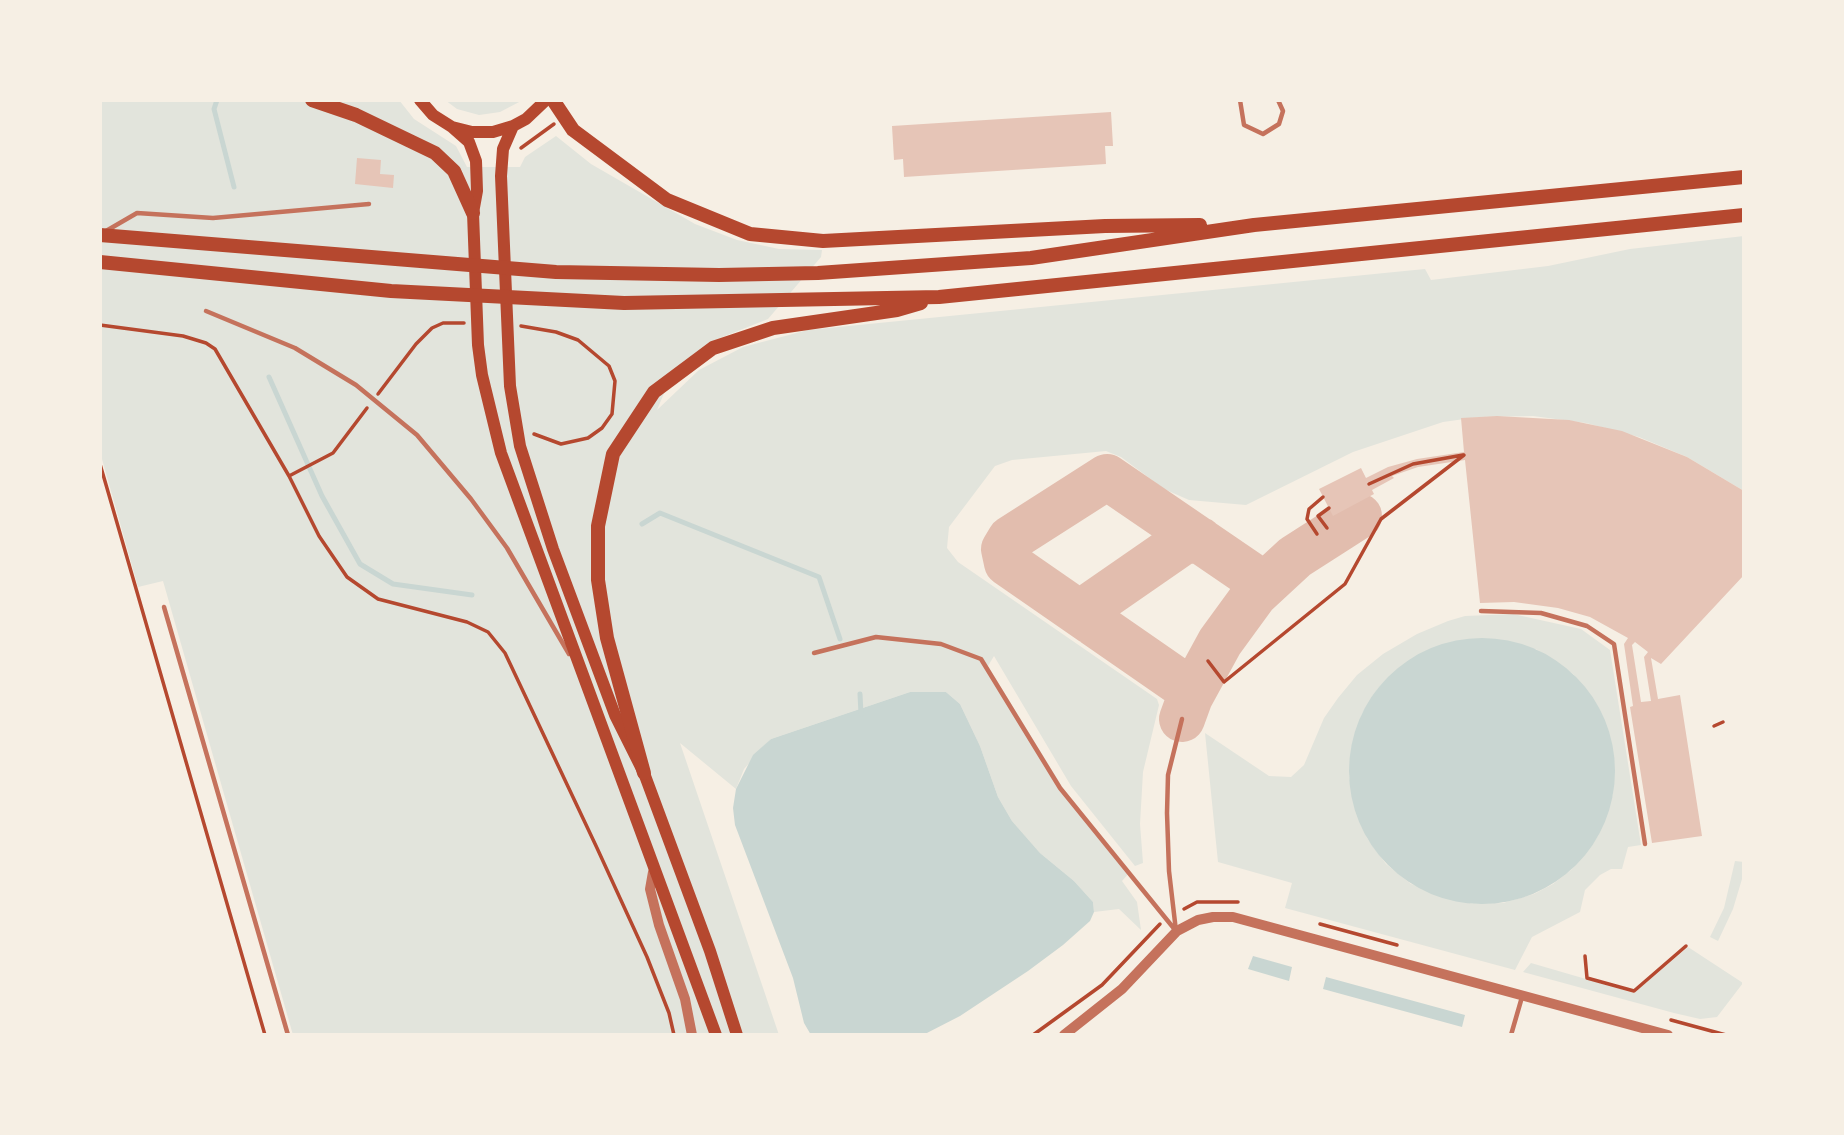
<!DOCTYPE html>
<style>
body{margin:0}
#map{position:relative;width:1844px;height:1135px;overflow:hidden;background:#f6efe4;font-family:Signika,sans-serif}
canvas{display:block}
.frame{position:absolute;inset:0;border:102px solid #f6efe4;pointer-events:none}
</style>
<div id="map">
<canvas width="1844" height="1135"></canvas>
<div class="frame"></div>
</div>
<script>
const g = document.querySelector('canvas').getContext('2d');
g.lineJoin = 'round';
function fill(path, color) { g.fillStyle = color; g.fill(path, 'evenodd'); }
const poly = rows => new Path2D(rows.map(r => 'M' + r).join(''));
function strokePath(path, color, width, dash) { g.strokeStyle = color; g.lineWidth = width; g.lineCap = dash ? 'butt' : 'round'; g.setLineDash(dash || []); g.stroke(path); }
fill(poly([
 [100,100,399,100,414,119,456,146,467,167,520,167,525,157,556,136,591,164,695,224,737,240,779,249,822,250,821,257,768,319,715,340,673,372,657,410,699,370,743,347,808,330,1425,269,1431,280,1548,266,1630,249,1744,236,1744,491,1687,457,1639,437,1586,423,1533,416,1479,417,1443,422,1353,452,1246,505,1189,500,1164,489,1121,457,1106,451,1012,460,995,466,949,527,947,548,958,562,1157,699,1159,705,1143,772,1140,824,1143,863,1135,866,1071,786,994,656,988,666,1063,788,1130,872,1122,881,1137,902,1141,930,1119,909,1094,912,1093,902,1074,881,1040,853,1012,821,998,797,980,746,960,704,946,692,910,692,771,739,744,769,736,789,680,743,779,1035,293,1035,163,581,138,587,100,452],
 [445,100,523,100,500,112,479,115,457,109],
 [1513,614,1581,629,1610,650,1641,845,1628,847,1622,869,1611,869,1600,875,1585,890,1580,912,1532,937,1515,970,1285,908,1292,883,1218,862,1205,733,1269,776,1291,777,1304,765,1324,718,1338,698,1357,675,1383,654,1417,634,1448,621,1465,616],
 [1536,649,1573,674,1599,708,1613,794,1598,836,1571,870,1553,884,1534,894,1503,903,1471,904,1411,884,1386,864,1367,838,1349,777,1352,745,1362,714,1379,687,1403,665],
 [1735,861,1744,862,1742,879,1733,909,1718,941,1710,937,1724,908],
 [1688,947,1743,983,1717,1017,1700,1019,1674,1013,1523,972,1531,963,1634,993]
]), '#e2e4dc');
fill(poly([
 '1349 771a133 133 0 1 1 266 0a133 133 0 1 1-266 0Z',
 [910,692,946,692,960,704,980,746,998,797,1012,821,1040,853,1074,881,1093,902,1094,912,1090,921,1063,945,1028,971,960,1016,923,1035,811,1035,804,1023,793,978,735,825,733,808,736,789,753,755,771,739],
 [1253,956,1292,967,1289,981,1248,969],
 [1326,977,1465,1015,1462,1027,1323,989]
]), '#c9d6d2');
strokePath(poly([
 [217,100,214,109,234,187],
 [269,377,322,496,360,564,393,584,472,595],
 [642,524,660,513,819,577,840,639],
 [860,694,861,714]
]), '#c9d6d2', 5);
strokePath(poly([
 [1255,594,1295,557,1359,516],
 [1092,622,1089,615,1093,604,1184,541,1200,540],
 [1182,719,1190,697,1186,687,1007,563,1004,549,1010,539,1107,477,1252,576,1257,586,1255,594,1220,642,1190,697]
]), '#e2bdae', 46);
fill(poly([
 [1111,112,1113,146,1105,146,1106,164,904,177,903,159,894,160,892,126],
 [357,158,381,160,380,174,394,175,393,188,355,184],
 [1497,416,1569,420,1622,431,1687,457,1744,491,1744,575,1661,664,1651,658,1658,699,1680,695,1702,836,1652,843,1630,707,1633,706,1624,644,1628,638,1590,617,1558,608,1514,602,1480,603,1465,460,1418,467,1392,476,1394,478,1372,490,1374,494,1333,516,1319,489,1361,468,1366,478,1388,467,1417,459,1464,452,1461,418],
 [1635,642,1648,652,1644,657,1651,701,1641,702,1632,645]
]), '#e6c5b7');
strokePath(poly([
 [521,148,554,124],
 [100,325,183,336,206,343,215,349,289,476,319,536,347,577,378,599,467,622,488,632,505,653,597,848,647,957,669,1013,674,1035],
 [521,326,556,332,578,340,609,366,615,381,612,414,602,428,588,438,561,444,534,434],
 [378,394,416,344,432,328,443,323,464,323],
 [100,464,265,1035],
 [289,476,333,453,367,408],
 [1369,484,1413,464,1463,455],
 [1327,528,1318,516,1329,508],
 [1317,534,1307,519,1309,509,1323,497],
 [1208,661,1224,682,1345,584,1381,519,1464,455],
 [1714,726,1723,722],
 [1184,909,1197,902,1238,902],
 [1320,924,1397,945],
 [1585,956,1587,978,1634,991,1686,946],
 [1671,1020,1726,1035],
 [1033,1035,1102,985,1160,924]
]), '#b5482f', 3.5);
strokePath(poly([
 [1240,100,1244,125,1263,134,1279,124,1283,111,1278,100],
 [106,231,137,213,213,218,369,204],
 [206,311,295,348,356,385,417,435,471,499,507,548,569,654],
 [164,607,288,1035],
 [1481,611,1541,613,1587,626,1614,644,1645,844],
 [814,653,876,637,941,644,981,659,1060,788,1176,931],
 [1176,931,1169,871,1167,813,1168,775,1182,719],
 [1511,1035,1522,997]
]), '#c5725c', 4.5);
strokePath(poly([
 [653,872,650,889,659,925,685,999,692,1035],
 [1064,1035,1122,989,1177,931,1198,920,1213,917,1233,917,1668,1035]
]), '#c5725c', 10);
strokePath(poly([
 [420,100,433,115,452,127,472,132,493,132,513,126,526,119,546,100],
 [513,126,503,149,501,176,510,386,520,446,553,549,615,715,644,773,710,951,737,1035],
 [452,127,469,142,476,161,477,191,473,213,478,345,482,375,501,453,716,1035]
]), '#b5482f', 12);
strokePath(poly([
 [312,100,356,115,435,153,454,171,473,213],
 [553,100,573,130,667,200,750,234,823,241,1105,226,1200,225],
 [100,235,556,272,719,275,818,273,1031,258,1254,225,1744,177],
 [100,262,391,291,624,303,939,297,1744,215],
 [644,773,607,638,598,580,598,526,613,454,654,392,713,348,773,328,897,310,921,303]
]), '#b5482f', 14);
</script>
